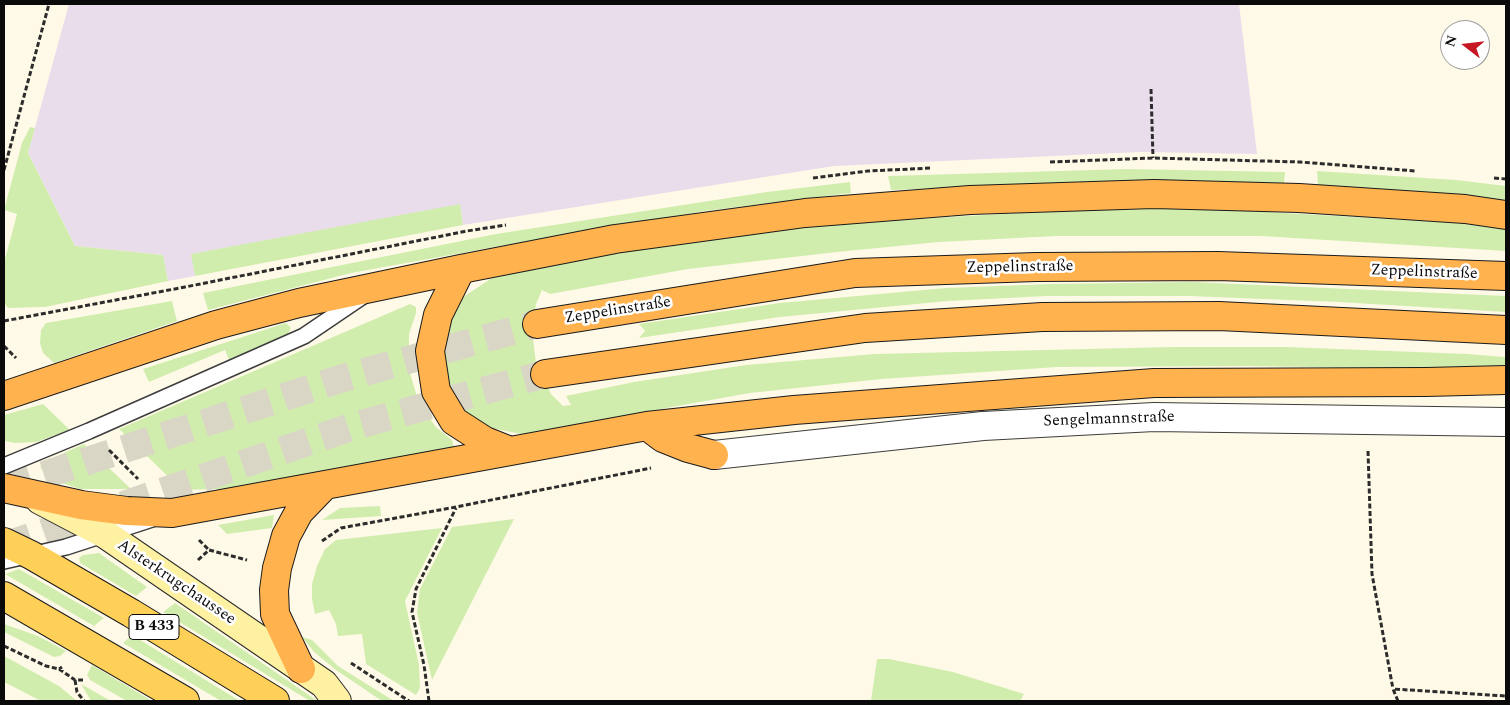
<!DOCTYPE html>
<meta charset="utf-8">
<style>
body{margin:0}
#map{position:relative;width:1510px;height:705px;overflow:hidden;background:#fffae7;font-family:Spectral,serif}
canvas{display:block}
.frame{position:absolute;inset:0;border:5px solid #0a0a0a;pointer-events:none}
.north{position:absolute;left:1440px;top:20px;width:50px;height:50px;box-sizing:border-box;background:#fff;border:1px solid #9d9d9d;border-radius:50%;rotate:286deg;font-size:14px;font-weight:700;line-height:20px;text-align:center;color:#0a0a0a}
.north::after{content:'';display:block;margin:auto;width:18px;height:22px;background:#c61725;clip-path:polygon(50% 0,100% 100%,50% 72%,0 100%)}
</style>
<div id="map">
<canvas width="1510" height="705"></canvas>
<div class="frame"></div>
<div class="north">N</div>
</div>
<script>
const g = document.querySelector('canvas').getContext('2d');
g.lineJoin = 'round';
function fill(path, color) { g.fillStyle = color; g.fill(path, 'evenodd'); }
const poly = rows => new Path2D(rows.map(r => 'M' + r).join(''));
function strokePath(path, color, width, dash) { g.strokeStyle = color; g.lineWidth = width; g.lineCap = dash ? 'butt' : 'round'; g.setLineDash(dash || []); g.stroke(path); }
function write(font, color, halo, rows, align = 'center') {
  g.font = font + ' Spectral,serif'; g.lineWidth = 5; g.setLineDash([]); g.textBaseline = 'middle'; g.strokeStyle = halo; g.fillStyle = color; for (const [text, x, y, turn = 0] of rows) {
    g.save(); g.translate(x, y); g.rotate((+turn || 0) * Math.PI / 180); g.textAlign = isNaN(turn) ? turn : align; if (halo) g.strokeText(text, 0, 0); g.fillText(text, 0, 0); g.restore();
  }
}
fill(poly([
 [69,4,1239,4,1257,154,1141,152,834,166,463,225,460,205,192,254,195,276,168,281,163,255,75,246,28,153]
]), '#e9ddeb');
fill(poly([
 [30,127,35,128,28,153,75,246,163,255,168,281,45,307,8,308,4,303,4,263,17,214,4,210,22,143],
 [1127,169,1285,172,1284,183,1127,181,891,190,888,176],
 [1317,171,1456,180,1506,186,1506,202,1318,185],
 [850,182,851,193,705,211,500,246,351,273,208,310,203,293,496,234,767,192],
 [460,204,463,225,195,276,191,254],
 [1197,208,1458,223,1506,229,1506,251,1261,236,1056,236,939,242,837,252,688,269,550,294,542,290,536,304,532,331,536,363,551,394,563,406,571,405,566,396,634,382,746,365,874,354,1172,347,1287,347,1467,354,1506,357,1506,370,1249,366,1057,367,882,379,750,393,522,434,485,427,462,409,447,383,442,356,445,327,460,299,492,278,550,264,677,243,814,225,1054,211],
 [1192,282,1506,296,1506,312,1338,302,1189,296,1047,296,948,301,780,317,639,338,645,331,639,324,780,303,946,288,1051,284],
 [172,301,177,321,54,363,43,353,40,343,41,330,46,323],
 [410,304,416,307,416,313,409,334,409,369,419,404,436,427,452,440,454,447,449,452,252,488,182,490,119,429],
 [286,323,291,328,288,334,229,360,225,350,149,382,143,369],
 [43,404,70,430,36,442,15,443,4,441,4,415],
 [84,444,131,489,80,489,59,482,45,473,40,467,44,462],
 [380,506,381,516,322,520,340,508],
 [274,515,272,528,227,534,218,525],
 [514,519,432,680,417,613,420,589,452,527],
 [442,528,405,601,419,665,420,688,416,695,366,664,362,634,338,636,336,624,329,610,315,614,312,599,312,584,317,566,325,549,336,540],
 [99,553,147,587,136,596,80,563,79,558,83,555],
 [19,569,104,618,94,626,5,574],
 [175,603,316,700,315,701,310,701,163,612],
 [4,624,38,636,66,651,60,656,54,657,4,632],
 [132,635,240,701,221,701,123,643],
 [302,637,312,640,338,666,394,701,382,701,336,670,314,652],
 [4,656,59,686,77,701,41,701,4,682],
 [877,659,889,659,953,672,1024,694,1020,701,871,701],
 [92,665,152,701,127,701,90,680,87,675],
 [81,684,111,701,91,701]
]), '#d1edae');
strokePath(poly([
 [4,488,340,379,537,324],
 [4,546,354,426,545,374]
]), '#dad6c6', 28, [28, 14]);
const service = poly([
 [4,466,89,431,304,336,363,296],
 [4,561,66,547,152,519]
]);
const minor = poly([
 [714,455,983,426,1154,417,1506,422]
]);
const secondary = poly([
 [40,500,105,534,324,684,337,701]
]);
const primary = poly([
 [4,542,31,555,131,613,275,701],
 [4,596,185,701]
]);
const trunk = poly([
 [461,269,438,315,430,351,436,391,454,421,485,441,510,451],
 [537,324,855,273,1036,267,1218,266,1506,276],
 [545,374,865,328,1042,317,1219,316,1506,330],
 [4,396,216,325,299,303,461,269,615,239,805,213,970,200,1154,194,1299,198,1465,209,1506,215],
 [647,426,663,438,688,448,714,455],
 [4,488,81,505,127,511,172,513,647,426,794,410,1154,383,1426,382,1506,380],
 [301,669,275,614,274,590,277,568,286,536,299,512,325,485]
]);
strokePath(service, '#3d3d3d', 18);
strokePath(minor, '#3d3d3d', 30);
strokePath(secondary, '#2c2c2c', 30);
strokePath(primary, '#1b1b1b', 30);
strokePath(trunk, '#1b1b1b', 30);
strokePath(poly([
 [1151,89,1153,158],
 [1050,162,1153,158,1300,162,1416,171],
 [4,170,49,4],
 [813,178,868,171,932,168],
 [1494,178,1506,179],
 [4,321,185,287,467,231,506,225],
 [4,346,16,358],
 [109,450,138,479],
 [1368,451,1372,574,1393,689],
 [199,540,209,550],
 [322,541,341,528,456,507,651,468],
 [198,560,209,550,247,560],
 [4,646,46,666,59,669,62,667],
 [351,663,409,701],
 [59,669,75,680,83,680],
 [75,680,77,692,84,701],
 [429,701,424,665,412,612,416,589,456,508],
 [1398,701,1393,689,1506,696]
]), '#2c2c2c', 3, [5, 2.5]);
strokePath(service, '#fff', 15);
strokePath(minor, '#fff', 28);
strokePath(secondary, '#fff1a2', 28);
strokePath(primary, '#ffd057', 28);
strokePath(trunk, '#ffb24e', 28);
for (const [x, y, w] of [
 [154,627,50]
]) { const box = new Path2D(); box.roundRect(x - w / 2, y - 12.5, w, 25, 4); g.fillStyle = '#fff'; g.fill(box); strokePath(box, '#0a0a0a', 1); }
write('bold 15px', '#0a0a0a', null, [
 ["B 433",154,627]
]);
write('16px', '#0a0a0a', '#fff', [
 ["Zeppelinstraße",1020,268,-1],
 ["Zeppelinstraße",1424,273,2],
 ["Zeppelinstraße",618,311,-9],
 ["Sengelmannstraße",1109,420,-2],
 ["Alsterkrugchaussee",176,583,34]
]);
</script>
